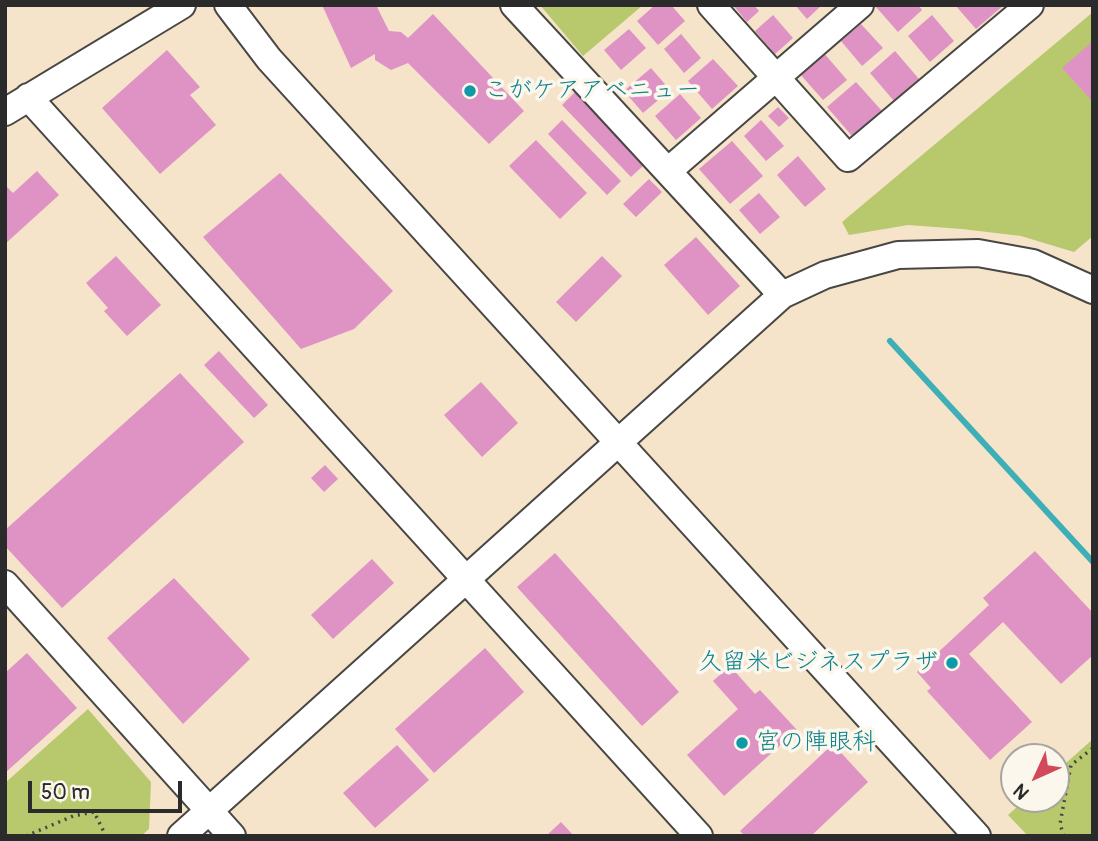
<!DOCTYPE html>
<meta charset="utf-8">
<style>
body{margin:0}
#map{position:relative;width:1098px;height:841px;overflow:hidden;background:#f5e3ca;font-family:Pangolin,sans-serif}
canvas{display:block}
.frame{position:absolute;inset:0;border:7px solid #2b2b2b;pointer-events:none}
.north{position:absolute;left:1000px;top:743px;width:70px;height:70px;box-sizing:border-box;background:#fbf7ec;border:2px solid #a8a59f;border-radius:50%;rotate:225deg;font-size:19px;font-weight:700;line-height:28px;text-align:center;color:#2b2b2b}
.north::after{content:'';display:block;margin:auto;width:24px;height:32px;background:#d1495b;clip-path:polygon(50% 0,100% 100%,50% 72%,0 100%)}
.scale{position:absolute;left:28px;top:781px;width:154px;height:32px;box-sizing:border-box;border:4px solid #2b2b2b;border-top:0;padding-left:9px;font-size:21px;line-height:24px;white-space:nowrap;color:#2b2b2b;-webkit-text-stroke:5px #fbf7ec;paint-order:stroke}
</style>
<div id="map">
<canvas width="1098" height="841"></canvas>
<div class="frame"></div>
<div class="north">N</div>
<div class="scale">50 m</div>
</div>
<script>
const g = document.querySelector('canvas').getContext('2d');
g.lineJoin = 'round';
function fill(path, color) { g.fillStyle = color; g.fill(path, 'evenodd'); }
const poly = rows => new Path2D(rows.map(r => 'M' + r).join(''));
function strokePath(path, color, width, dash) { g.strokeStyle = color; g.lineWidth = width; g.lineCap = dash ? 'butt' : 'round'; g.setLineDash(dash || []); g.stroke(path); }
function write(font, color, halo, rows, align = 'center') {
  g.font = font + ' Pangolin,"Klee One",sans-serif'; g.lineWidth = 7; g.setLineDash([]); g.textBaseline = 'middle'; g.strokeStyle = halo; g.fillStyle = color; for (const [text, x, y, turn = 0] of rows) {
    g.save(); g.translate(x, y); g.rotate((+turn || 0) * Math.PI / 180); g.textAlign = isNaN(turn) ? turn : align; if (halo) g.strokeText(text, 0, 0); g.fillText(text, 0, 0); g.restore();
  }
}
fill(poly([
 [540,5,643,5,583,56],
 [1093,12,1093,236,1074,252,1021,236,962,229,908,225,849,235,842,222],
 [88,709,151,782,149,829,141,836,5,836,5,783],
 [1093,739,1093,836,1028,836,1008,815,1026,799,1056,799,1056,772]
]), '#b7c96c');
strokePath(poly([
 [890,341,1093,562]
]), '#3eafb7', 6);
fill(poly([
 [322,5,376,5,389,31,401,32,408,38,433,14,524,111,489,144,408,63,391,70,375,60,375,54,351,68],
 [655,5,671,5,685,21,658,45,637,21],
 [733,5,754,5,759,11,747,22],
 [795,5,822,5,807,19],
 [878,5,918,5,922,10,898,32,876,7],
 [955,5,1004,5,976,29],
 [773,15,793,38,775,54,755,31],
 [932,15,954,41,930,62,908,36],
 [861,24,883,48,862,66,841,41],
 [629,29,646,48,621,70,604,50],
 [681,34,701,58,684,73,664,49],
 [1093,41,1093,102,1062,68],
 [167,50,200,87,190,95,216,125,160,174,102,108],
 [895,51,919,79,894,101,870,73],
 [823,52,847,80,823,100,799,73],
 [713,59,738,86,712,109,688,81],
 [651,68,670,90,643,113,624,91],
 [856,82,882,111,852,136,827,107],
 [575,92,645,164,631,177,562,105],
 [680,94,701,118,676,140,655,116],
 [778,107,789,118,779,127,768,116],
 [562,120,621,181,607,195,548,134],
 [761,120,784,146,766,161,744,136],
 [536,140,587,193,560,219,509,166],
 [732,141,763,176,730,204,699,169],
 [798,156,826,189,805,207,777,175],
 [37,171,59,195,5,244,5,185,13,193],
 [280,173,393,291,354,329,301,349,203,237],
 [649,179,662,192,636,217,623,204],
 [759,193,780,217,760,234,739,210],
 [696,237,740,286,708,315,664,265],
 [116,256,161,305,127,336,104,311,108,308,86,283],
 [602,256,622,276,576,322,556,302],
 [219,351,268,405,254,418,204,365],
 [180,373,244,442,62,608,5,546,5,530],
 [481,382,518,423,482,457,444,415],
 [325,465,338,479,324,492,311,478],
 [1035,551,1093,613,1093,655,1061,684,1003,622,969,654,1032,722,990,760,927,691,931,688,917,672,989,605,983,598],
 [555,553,679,692,642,726,517,587],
 [372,559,394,583,333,639,311,615],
 [174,578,250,659,183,724,107,638],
 [485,648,524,692,434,773,395,729],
 [27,653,77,708,5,773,5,673],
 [730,666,755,694,760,690,797,730,724,796,687,755,738,709,713,681],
 [833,744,868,782,811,836,745,836,740,831],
 [397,745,429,780,375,828,343,793],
 [561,822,574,836,546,836]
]), '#de93c4');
const minor = poly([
 [228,5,269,59,977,836],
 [514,5,782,295],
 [711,5,848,158,1030,5],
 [28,97,699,836],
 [5,112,182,5],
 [668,171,860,5],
 [5,584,232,836],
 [181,836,782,295,825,275,898,255,978,253,1033,263,1093,290]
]);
strokePath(minor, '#494743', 30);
strokePath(poly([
 [26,836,73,816,94,812,106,836],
 [1064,836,1060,824,1071,765,1093,748]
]), '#494743', 3.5, [2, 5]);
strokePath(minor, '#fff', 26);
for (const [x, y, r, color] of [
 [470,91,7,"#0f9aa8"],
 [952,663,7,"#0f9aa8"],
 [742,743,7,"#0f9aa8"]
]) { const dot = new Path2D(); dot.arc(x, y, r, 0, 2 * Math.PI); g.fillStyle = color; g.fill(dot); strokePath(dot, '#fbf7ec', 2.5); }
write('24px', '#0d838f', '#fbf7ec', [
 ["こがケアアベニュー",484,91],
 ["久留米ビジネスプラザ",938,663,"right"],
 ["宮の陣眼科",756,743]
], 'left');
</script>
